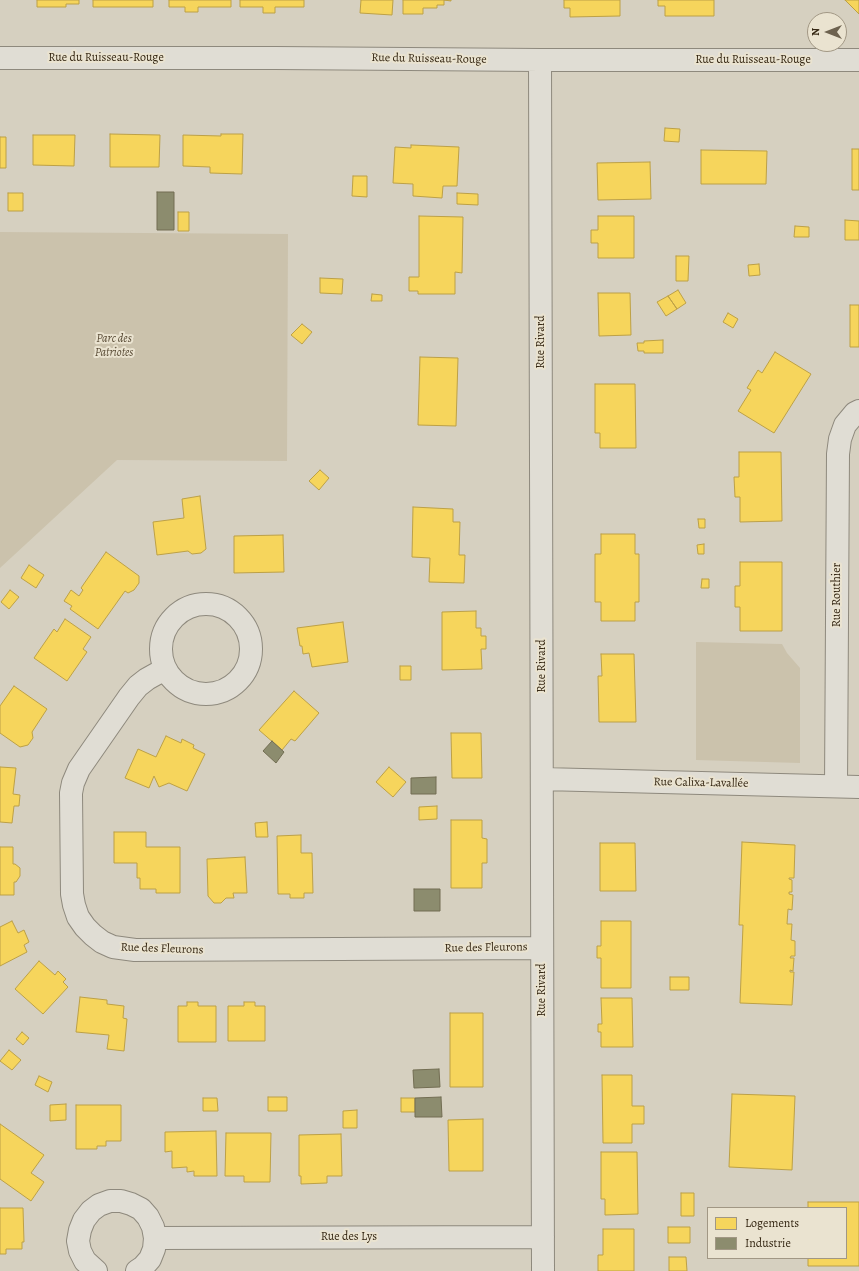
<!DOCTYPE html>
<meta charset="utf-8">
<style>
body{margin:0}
#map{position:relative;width:859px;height:1271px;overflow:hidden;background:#d6d0c0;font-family:Alegreya,serif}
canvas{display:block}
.legend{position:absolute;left:707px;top:1207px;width:140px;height:52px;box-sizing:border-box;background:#eae3d0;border:1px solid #a19784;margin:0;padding:5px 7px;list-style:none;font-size:12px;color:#342612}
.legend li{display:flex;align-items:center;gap:8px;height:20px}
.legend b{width:20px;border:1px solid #a19784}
.north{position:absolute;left:807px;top:12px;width:40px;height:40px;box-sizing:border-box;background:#eae3d0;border:1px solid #a19784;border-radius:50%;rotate:270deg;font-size:11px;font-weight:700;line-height:16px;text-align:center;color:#342612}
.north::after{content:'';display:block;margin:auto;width:14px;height:18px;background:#6d624f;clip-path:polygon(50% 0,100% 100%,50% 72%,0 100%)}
</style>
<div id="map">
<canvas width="859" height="1271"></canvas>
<ul class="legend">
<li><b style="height:11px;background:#f6d55c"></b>Logements</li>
<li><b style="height:11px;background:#8c8c6e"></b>Industrie</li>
</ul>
<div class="north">N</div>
</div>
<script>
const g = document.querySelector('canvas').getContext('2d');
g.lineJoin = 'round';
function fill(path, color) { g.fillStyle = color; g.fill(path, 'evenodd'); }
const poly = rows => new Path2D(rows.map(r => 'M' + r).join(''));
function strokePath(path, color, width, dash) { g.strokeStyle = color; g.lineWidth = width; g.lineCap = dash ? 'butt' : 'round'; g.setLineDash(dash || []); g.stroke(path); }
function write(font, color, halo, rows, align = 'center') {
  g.font = font + ' Alegreya,serif'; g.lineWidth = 4; g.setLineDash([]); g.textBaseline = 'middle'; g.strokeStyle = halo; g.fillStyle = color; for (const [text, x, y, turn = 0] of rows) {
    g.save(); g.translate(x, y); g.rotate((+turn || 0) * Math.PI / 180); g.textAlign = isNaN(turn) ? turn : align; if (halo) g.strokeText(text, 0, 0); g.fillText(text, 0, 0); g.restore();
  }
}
fill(poly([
 [0,232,288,234,287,461,117,460,0,568],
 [696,642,782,644,787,653,800,668,800,763,696,760]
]), '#cbc2ac');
const homes = poly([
 [37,0,79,0,79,4,66,4,66,7,37,7,37,0],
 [93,0,153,0,153,7,93,7,93,0],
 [169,0,231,0,231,7,198,7,198,12,185,12,185,7,169,7,169,0],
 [240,0,304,0,304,7,275,7,275,13,263,13,263,7,240,7,240,0],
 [361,0,393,0,392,15,360,13,361,0],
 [403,0,451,0,451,1,444,0,444,5,437,5,437,8,423,8,423,14,403,14,403,0],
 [564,0,620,0,620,16,570,17,570,8,564,8,564,0],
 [658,0,714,0,714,16,665,16,665,6,658,6,658,0],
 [845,0,859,0,859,14,845,0],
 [665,128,680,129,679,142,664,141,665,128],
 [110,134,160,135,159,167,110,167,110,134],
 [221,134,243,134,242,174,210,173,210,167,183,166,183,135,221,136,221,134],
 [33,135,75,135,74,166,33,165,33,135],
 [0,137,6,137,6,168,0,168,0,137],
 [411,145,459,147,457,186,443,186,442,198,413,196,413,184,393,183,395,147,411,148,411,145],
 [852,149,859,149,859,190,852,190,852,149],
 [701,150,767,151,766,184,701,184,701,150],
 [650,162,651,199,598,200,597,163,650,162],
 [353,176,367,176,367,197,352,196,353,176],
 [8,193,23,193,23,211,8,211,8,193],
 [457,193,478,194,478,205,457,204,457,193],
 [178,212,189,212,189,231,178,231,178,212],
 [419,216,463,217,462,273,455,272,455,294,418,294,418,291,409,291,409,277,419,277,419,216],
 [598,216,634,216,634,258,598,258,598,243,591,243,591,230,598,230,598,216],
 [845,220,859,221,859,240,845,240,845,220],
 [795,226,809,227,809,237,794,237,795,226],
 [676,256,689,256,688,281,676,281,676,256],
 [759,264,760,275,749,276,748,265,759,264],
 [320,278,343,279,342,294,320,293,320,278],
 [678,290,686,303,677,309,668,296,678,290],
 [598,293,630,293,631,335,599,336,598,293],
 [372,294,382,295,382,301,371,301,372,294],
 [668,296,677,309,666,316,657,302,668,296],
 [850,305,859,305,859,347,850,347,850,305],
 [728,313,738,319,733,328,723,322,728,313],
 [302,324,312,332,302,344,291,335,302,324],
 [663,340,663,353,644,353,644,351,638,351,637,343,644,343,644,341,663,340],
 [775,352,811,374,774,433,738,411,751,390,747,388,758,370,762,373,775,352],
 [420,357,458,358,456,426,418,425,420,357],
 [595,384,635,384,636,448,600,448,600,433,595,433,595,384],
 [739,452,781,452,782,521,740,522,740,497,735,497,734,477,739,477,739,452],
 [320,470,329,478,319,490,309,481,320,470],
 [200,496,206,549,201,553,192,554,188,551,157,555,153,522,184,518,182,499,200,496],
 [413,507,453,509,453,522,460,522,459,555,465,555,464,583,429,582,430,558,412,557,413,507],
 [698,519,705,519,705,528,699,528,698,519],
 [601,534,635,534,635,554,639,554,639,602,635,602,635,621,601,621,601,602,595,602,595,554,601,554,601,534],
 [283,535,284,572,234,573,234,536,283,535],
 [704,544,704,554,698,554,697,545,704,544],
 [106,552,139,576,139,583,134,590,128,593,125,591,98,629,70,609,72,606,64,601,71,590,79,596,83,590,81,588,106,552],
 [740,562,782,562,782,631,740,631,740,607,735,607,735,586,740,586,740,562],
 [29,565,44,575,36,588,21,578,29,565],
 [702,579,709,579,709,588,701,588,702,579],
 [10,590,19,597,9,609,1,602,10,590],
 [476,611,476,628,481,628,481,636,486,636,486,649,481,649,482,669,442,670,442,612,476,611],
 [65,619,91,637,83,649,87,652,67,681,34,658,54,629,57,632,65,619],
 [343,622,348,662,312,667,309,653,303,654,302,646,300,646,297,628,343,622],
 [601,654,634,654,636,722,599,722,598,676,602,676,601,654],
 [400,666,411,666,411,680,400,680,400,666],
 [14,686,47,709,32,732,33,738,28,745,20,747,0,733,0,706,14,686],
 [294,691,319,713,295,741,291,739,282,750,259,730,294,691],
 [451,733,481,733,482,778,452,778,451,733],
 [166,736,181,743,182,739,194,745,193,748,205,754,187,791,169,783,159,787,154,776,149,788,125,778,138,749,156,757,166,736],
 [0,767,16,768,13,794,20,795,19,806,14,806,12,823,0,822,0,767],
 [389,767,406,782,393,797,376,782,389,767],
 [437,806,437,819,419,820,419,807,437,806],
 [451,820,482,820,482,838,487,839,487,863,482,863,482,888,451,888,451,820],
 [267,822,268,837,256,837,255,823,267,822],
 [114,832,146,832,146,847,180,847,180,893,156,893,156,889,140,889,140,878,137,878,137,863,114,863,114,832],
 [301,835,301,853,312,853,313,893,304,893,304,898,290,898,290,894,278,894,277,836,301,835],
 [742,842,795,845,794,878,789,878,789,879,792,880,792,892,789,892,789,894,793,895,792,910,788,909,787,924,792,924,791,940,795,941,795,956,791,956,790,958,794,958,793,971,790,970,790,972,794,972,792,1005,740,1003,743,925,739,925,742,842],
 [600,843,635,843,636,891,600,891,600,843],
 [0,847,13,847,13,864,15,864,20,868,20,876,16,882,14,882,14,895,0,895,0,847],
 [245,857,247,893,233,893,234,898,226,898,221,903,214,903,208,896,207,859,245,857],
 [12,921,18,933,24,930,29,942,24,945,27,952,0,966,0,927,12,921],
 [601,921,631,921,631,988,601,988,601,958,597,958,597,946,601,946,601,921],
 [39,961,55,975,58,971,66,979,63,982,68,987,43,1014,15,989,39,961],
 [670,977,689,977,689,990,670,990,670,977],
 [80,997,107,1000,107,1004,124,1006,123,1018,127,1019,124,1051,107,1049,109,1035,76,1032,80,997],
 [601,998,632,998,633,1047,601,1047,601,1032,598,1032,598,1024,602,1024,601,998],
 [187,1002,198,1002,198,1006,216,1006,216,1042,178,1042,178,1006,187,1006,187,1002],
 [244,1002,255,1002,255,1006,265,1006,265,1041,228,1041,228,1006,244,1006,244,1002],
 [450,1013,483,1013,483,1087,450,1087,450,1013],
 [22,1032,29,1038,23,1045,16,1039,22,1032],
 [9,1050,21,1060,12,1070,0,1061,9,1050],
 [602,1075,632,1075,632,1106,644,1106,644,1124,632,1124,632,1143,603,1143,602,1075],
 [39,1076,52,1082,48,1092,35,1085,39,1076],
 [732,1094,795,1096,792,1170,729,1167,732,1094],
 [268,1097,287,1097,287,1111,268,1111,268,1097],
 [203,1098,217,1098,218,1111,203,1111,203,1098],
 [401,1098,415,1098,415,1112,401,1112,401,1098],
 [66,1104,66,1120,50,1121,50,1105,66,1104],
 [76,1105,121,1105,121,1141,106,1141,106,1146,97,1146,97,1149,76,1149,76,1105],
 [357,1110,357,1128,343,1128,343,1111,357,1110],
 [483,1119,483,1171,449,1171,448,1120,483,1119],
 [0,1124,44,1155,31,1173,44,1182,31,1201,0,1179,0,1124],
 [216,1131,217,1176,194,1176,194,1171,187,1172,187,1167,172,1168,172,1151,165,1152,165,1132,216,1131],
 [226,1133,271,1133,270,1182,244,1182,244,1176,225,1176,226,1133],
 [341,1134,342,1176,327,1176,327,1183,301,1184,301,1176,299,1176,299,1135,341,1134],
 [601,1152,637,1152,638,1214,605,1215,605,1199,601,1199,601,1152],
 [681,1193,694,1193,694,1216,681,1216,681,1193],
 [808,1202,859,1202,859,1266,808,1266,808,1258,846,1258,846,1208,808,1208,808,1202],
 [0,1208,23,1208,24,1242,22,1242,22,1249,6,1249,6,1254,0,1254,0,1208],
 [668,1227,690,1227,690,1243,668,1243,668,1227],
 [603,1229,634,1229,634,1271,598,1271,598,1255,603,1255,603,1229],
 [669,1257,686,1257,687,1271,669,1271,669,1257]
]);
fill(homes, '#f6d55c');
strokePath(homes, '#bca046', 1);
const industry = poly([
 [157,192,174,192,174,230,157,230,157,192],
 [272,741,284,752,276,763,263,751,272,741],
 [436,777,436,794,411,794,411,778,436,777],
 [414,889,440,889,440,911,414,911,414,889],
 [439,1069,440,1087,414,1088,413,1070,439,1069],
 [441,1097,442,1117,415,1117,415,1098,441,1097]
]);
fill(industry, '#8c8c6e');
strokePath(industry, '#726d52', 1);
const minor = poly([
 [0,58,276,58,540,60,859,60],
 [540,60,543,1271],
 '161 649a45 45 0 1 1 90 0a45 45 0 1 1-90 0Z',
 [165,669,147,679,138,686,129,697,79,769,73,783,71,793,72,894,74,905,78,917,85,927,93,935,102,942,113,947,135,950,542,948],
 [543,779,859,787],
 [836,786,838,454,840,439,845,425,855,413,859,411],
 [155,1238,543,1237],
 [96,1271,85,1261,80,1251,78,1241,80,1230,84,1220,91,1211,99,1205,110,1201,121,1201,131,1204,141,1209,148,1217,153,1227,155,1238,154,1249,150,1259,143,1267,137,1271]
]);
strokePath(minor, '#8e897d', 24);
strokePath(minor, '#e0ddd4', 22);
write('12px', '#342612', '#eae3d0', [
 ["Rue du Ruisseau-Rouge",106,58],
 ["Rue du Ruisseau-Rouge",429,59,1],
 ["Rue du Ruisseau-Rouge",753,60],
 ["Rue Rivard",541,342,-90],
 ["Rue Routhier",837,595,-90],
 ["Rue Rivard",542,666,-90],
 ["Rue Calixa-Lavallée",701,783,1],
 ["Rue des Fleurons",486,948,-1],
 ["Rue des Fleurons",162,949,2],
 ["Rue Rivard",542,990,-90],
 ["Rue des Lys",349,1237]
]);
write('italic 12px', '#584a34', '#eae3d0', [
 ["Parc des",114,339],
 ["Patriotes",114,353]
]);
</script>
